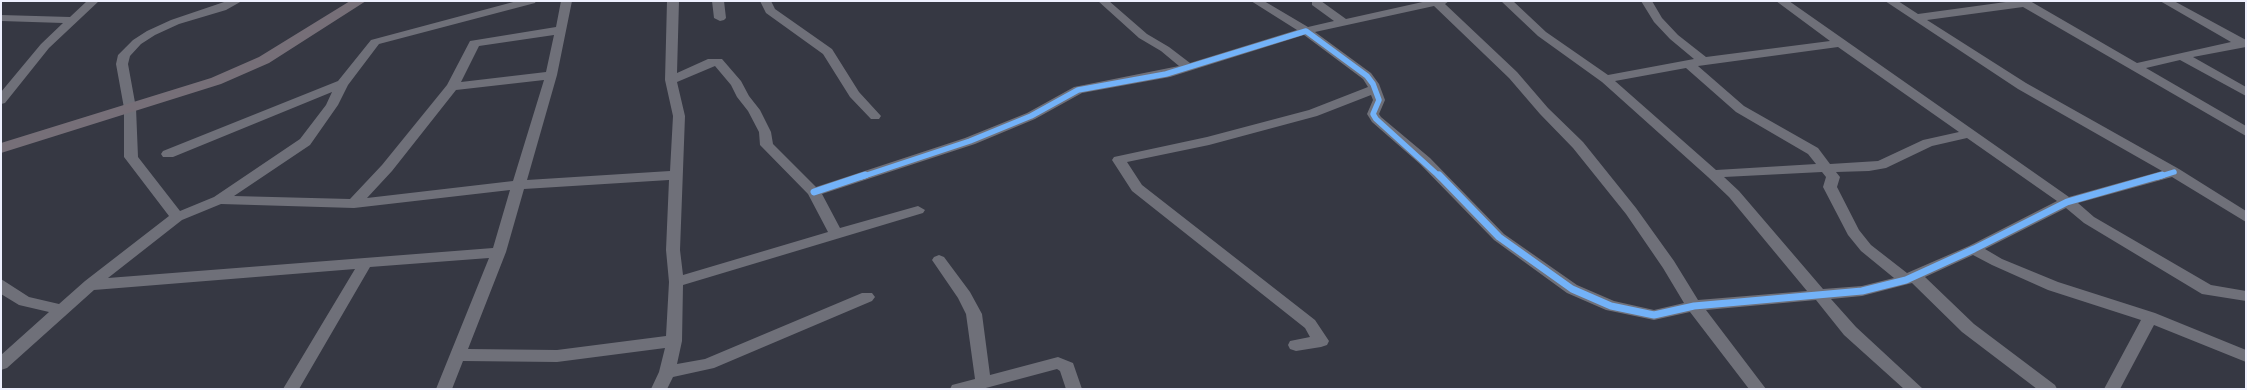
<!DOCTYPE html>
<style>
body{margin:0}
#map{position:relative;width:2247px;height:390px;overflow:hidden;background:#363843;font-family:Quicksand,sans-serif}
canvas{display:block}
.frame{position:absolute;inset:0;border:2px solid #eef0fe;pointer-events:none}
</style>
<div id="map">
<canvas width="2247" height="390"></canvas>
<div class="frame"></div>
</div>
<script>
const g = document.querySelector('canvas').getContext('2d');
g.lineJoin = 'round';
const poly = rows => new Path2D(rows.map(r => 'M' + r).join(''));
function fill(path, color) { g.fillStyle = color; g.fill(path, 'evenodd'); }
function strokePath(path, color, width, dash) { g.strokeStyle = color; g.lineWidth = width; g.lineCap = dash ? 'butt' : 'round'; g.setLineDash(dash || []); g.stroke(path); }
fill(poly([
 [87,1,99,1,49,48,5,103,1,104,1,92,41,44,63,23,1,21,1,15,70,17,87,1],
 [227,1,242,1,226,10,179,24,155,35,141,44,130,56,128,64,136,108,138,157,180,211,214,197,300,139,326,105,332,92,173,157,163,157,161,154,163,151,338,81,371,40,517,1,536,1,535,3,379,44,348,85,338,105,310,145,234,196,350,199,382,165,447,85,470,41,556,27,561,1,572,1,557,75,527,180,670,171,673,116,665,80,667,1,679,1,677,73,708,59,722,59,741,81,749,96,760,110,771,132,773,144,816,187,965,138,1027,113,1074,87,1179,66,1161,51,1139,38,1098,1,1109,1,1147,34,1169,47,1190,63,1297,30,1251,1,1264,1,1308,27,1334,21,1312,5,1312,1,1321,1,1346,19,1427,1,1449,1,1445,4,1517,72,1548,108,1583,142,1636,208,1674,261,1698,300,1807,291,1729,197,1708,177,1602,82,1538,36,1501,1,1513,1,1546,32,1608,75,1694,59,1670,39,1654,22,1641,1,1652,1,1662,18,1678,35,1706,57,1830,41,1776,1,1789,1,2069,197,2162,171,2018,89,1885,1,1898,1,1918,14,2013,1,2030,1,2137,63,2231,42,2160,1,2174,1,2246,40,2246,47,2193,57,2246,87,2246,96,2180,60,2146,68,2246,126,2246,136,2023,7,1927,20,2026,83,2179,169,2246,211,2246,222,2172,177,2078,203,2094,217,2211,285,2246,291,2246,301,2202,294,2084,223,2066,208,1985,249,2002,259,2058,282,2155,313,2246,350,2246,362,2154,325,2120,389,2104,389,2141,320,2048,290,1992,265,1973,255,1925,277,1974,324,2055,385,2057,389,2037,389,1962,332,1912,283,1862,296,1831,299,1856,327,1923,389,1904,389,1844,335,1816,300,1706,310,1766,389,1749,389,1690,312,1654,320,1606,310,1567,293,1494,240,1420,164,1372,122,1367,114,1373,100,1371,95,1317,116,1209,145,1127,162,1142,185,1315,320,1329,341,1327,345,1321,347,1296,351,1290,349,1288,345,1290,341,1310,337,1305,328,1132,191,1112,160,1114,157,1207,137,1309,110,1368,87,1363,79,1304,35,1170,77,1082,93,1035,119,975,144,822,194,840,228,918,206,925,210,923,213,683,285,682,341,677,364,705,359,862,293,872,293,875,297,872,301,714,368,673,377,667,389,651,389,659,372,665,348,557,362,463,361,452,389,436,389,489,258,370,267,299,389,283,389,355,269,94,290,7,368,1,370,1,355,49,312,19,305,1,294,1,279,29,297,59,304,85,281,169,216,124,157,124,108,116,64,118,55,133,40,147,31,171,20,227,1],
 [1434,6,1509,78,1540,114,1573,148,1626,214,1663,268,1684,303,1654,310,1614,301,1577,285,1504,234,1430,158,1381,117,1379,114,1385,100,1379,84,1371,73,1315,32,1434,6],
 [554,35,546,72,461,82,479,46,554,35],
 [1838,47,1959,132,1923,140,1878,161,1830,164,1818,148,1744,106,1698,66,1838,47],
 [715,66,731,85,737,97,748,111,759,132,760,145,808,194,828,232,683,275,680,250,685,116,677,82,715,66],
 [1686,68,1736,112,1808,154,1816,164,1716,170,1615,81,1686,68],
 [544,80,513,181,367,198,392,171,456,90,544,80],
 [1967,138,2057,201,1969,246,1907,273,1871,245,1859,230,1837,187,1840,177,1836,172,1869,171,1886,168,1932,146,1967,138],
 [1822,172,1826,177,1823,187,1848,235,1861,251,1894,278,1862,286,1823,289,1739,191,1724,177,1822,172],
 [669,180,666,250,669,282,666,336,557,350,468,349,506,252,524,189,669,180],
 [510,190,493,248,108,278,182,220,221,204,354,208,510,190],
 [712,1,724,1,726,18,724,20,720,21,714,18,712,1],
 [760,1,771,1,775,9,832,49,859,92,881,116,879,119,871,119,850,97,823,54,766,13,760,1],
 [939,255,944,257,970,292,982,314,990,375,1058,357,1073,363,1082,389,1066,389,1060,371,1057,369,982,389,950,389,952,385,975,379,966,314,958,298,932,260,934,257,939,255]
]), '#6f7079');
fill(poly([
 [350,1,366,1,269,63,221,84,1,153,1,143,211,78,259,57,350,1]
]), '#766f78');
strokePath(poly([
 [861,177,970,141,1031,116,1078,90,1166,74,1306,31,1367,76,1373,84,1379,100,1373,114,1376,119,1440,177],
 [2158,177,2174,172]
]), '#73b2f8', 5.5);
strokePath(poly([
 [1439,175,1499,237,1572,289,1611,306,1654,315,1694,306,1862,291,1906,280,1974,249,2067,202,2162,175],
 [814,192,865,175]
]), '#73b2f8', 7);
</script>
